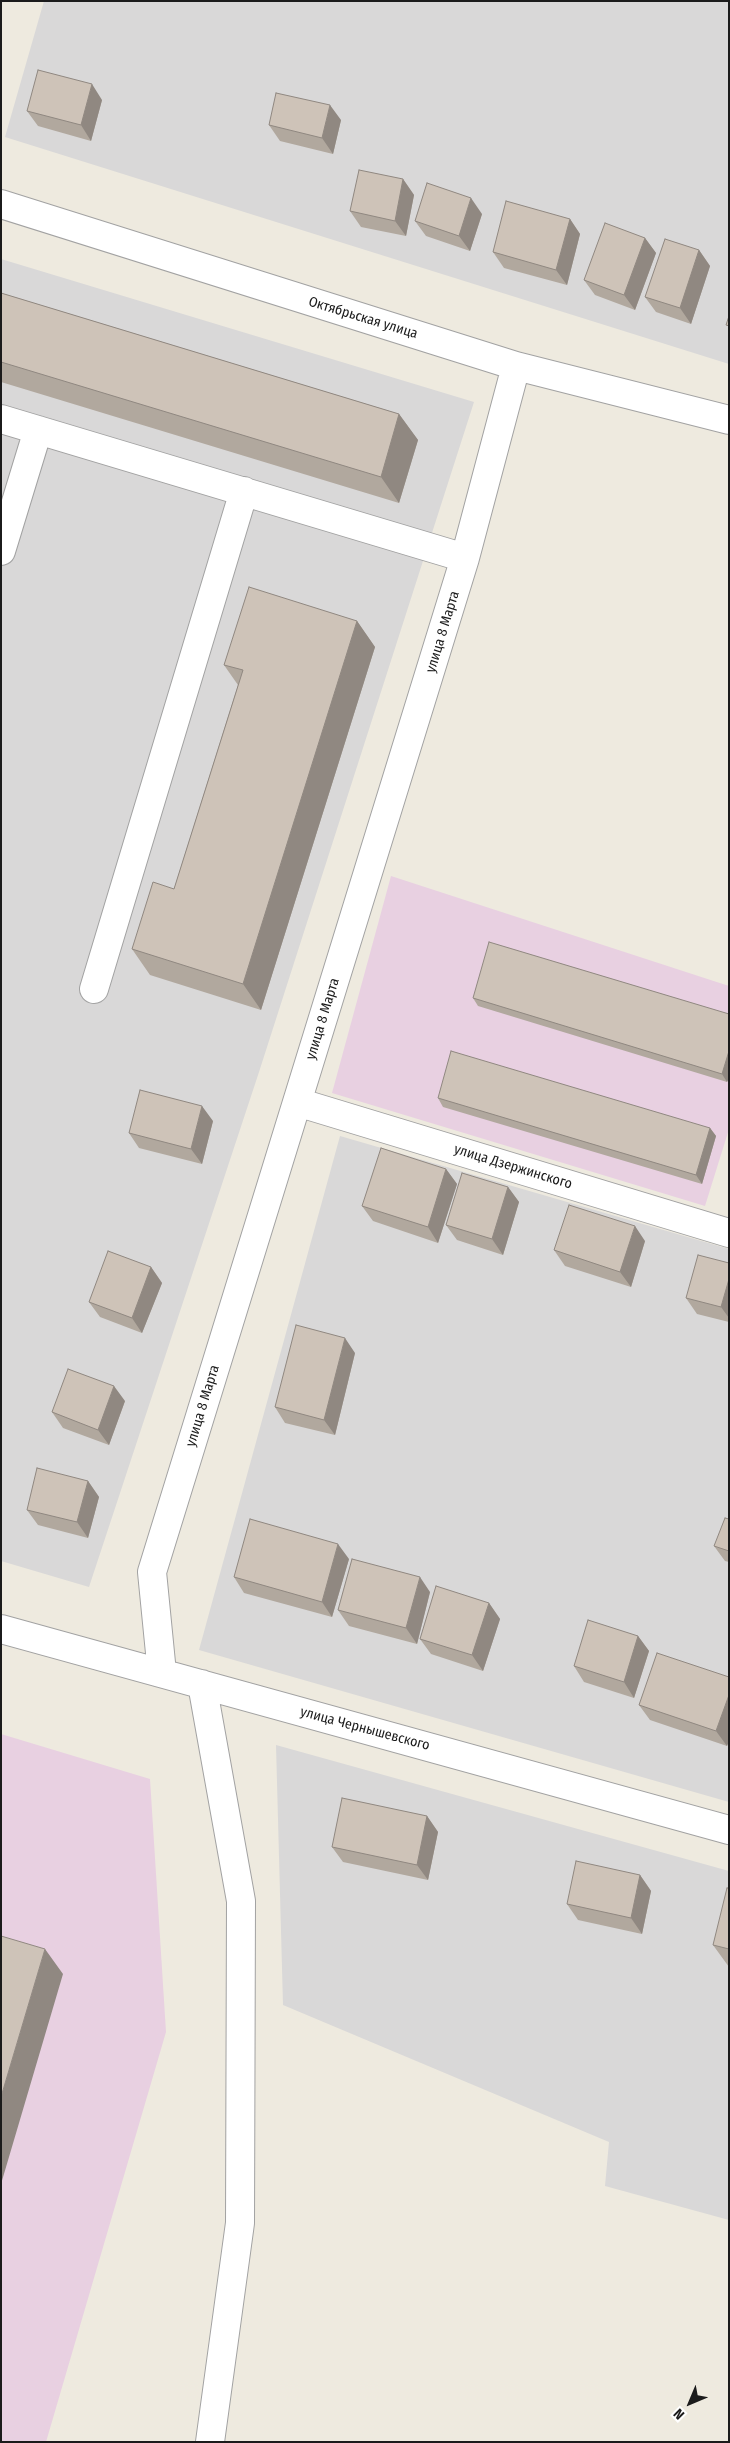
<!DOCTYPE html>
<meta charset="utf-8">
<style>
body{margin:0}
#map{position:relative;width:730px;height:2443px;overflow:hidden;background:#eeeadf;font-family:"Fira Sans Condensed",sans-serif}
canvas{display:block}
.frame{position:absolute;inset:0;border:2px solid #1b1b1b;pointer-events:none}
.north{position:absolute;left:665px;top:2378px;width:50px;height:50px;-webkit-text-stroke:4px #fff;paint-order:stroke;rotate:225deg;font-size:14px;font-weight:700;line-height:20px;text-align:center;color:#1b1b1b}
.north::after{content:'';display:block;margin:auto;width:18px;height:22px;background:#1b1b1b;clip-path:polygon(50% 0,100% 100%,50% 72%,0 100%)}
</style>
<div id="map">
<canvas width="730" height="2443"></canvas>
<div class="frame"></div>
<div class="north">N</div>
</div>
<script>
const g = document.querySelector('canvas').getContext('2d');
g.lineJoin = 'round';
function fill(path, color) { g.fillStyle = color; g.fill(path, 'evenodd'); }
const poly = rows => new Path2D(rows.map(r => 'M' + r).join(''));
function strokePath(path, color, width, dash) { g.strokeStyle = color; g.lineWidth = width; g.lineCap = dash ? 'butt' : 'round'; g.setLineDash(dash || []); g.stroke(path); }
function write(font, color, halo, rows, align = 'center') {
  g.font = font + ' "Fira Sans Condensed",sans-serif'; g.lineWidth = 4; g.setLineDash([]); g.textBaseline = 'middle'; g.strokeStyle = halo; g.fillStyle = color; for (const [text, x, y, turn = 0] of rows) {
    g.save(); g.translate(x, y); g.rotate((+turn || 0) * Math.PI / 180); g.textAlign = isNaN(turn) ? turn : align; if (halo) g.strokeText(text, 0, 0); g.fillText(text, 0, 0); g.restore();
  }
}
fill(poly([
 [44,1,729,1,729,364,5,137],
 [1,259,474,402,259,1072,89,1587,1,1561],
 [340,1136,729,1249,729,1802,199,1650],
 [276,1745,729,1871,729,2220,605,2186,609,2142,283,2005]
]), '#d9d8d8');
fill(poly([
 [391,876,729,986,729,1129,705,1206,332,1093],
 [1,1734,150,1779,166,2032,46,2442,1,2442]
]), '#e8d0e1');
const minor = poly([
 [1,204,516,366,729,420],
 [1,419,465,558],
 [1,551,38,430],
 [94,989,244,491],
 [297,1102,729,1233],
 [1,1629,729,1830],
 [162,1673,152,1572,465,558,516,366],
 [202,1684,241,1901,240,2223,210,2442]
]);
strokePath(minor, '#a2a2a2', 30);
strokePath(minor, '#fff', 28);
fill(poly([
 [102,100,91,141,38,126,27,111],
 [341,120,333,154,280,141,269,125],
 [403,179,414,195,406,236,361,227,350,211],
 [482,214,470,251,426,236,415,221],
 [570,219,580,234,567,285,504,268,493,252],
 [645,238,656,253,635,310,595,295,584,280],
 [699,250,710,266,691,324,656,312,645,297],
 [1,293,399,414,418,440,399,503,1,382],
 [357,621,375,647,261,1010,150,975,132,949,174,889,238,685,224,665],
 [473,998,729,1014,729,1078,727,1082,478,1006],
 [438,1098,710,1128,716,1136,702,1184,443,1107],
 [213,1121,202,1164,139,1148,129,1133],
 [446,1169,457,1184,438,1243,373,1221,362,1206],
 [508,1187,519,1202,503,1255,457,1240,446,1225],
 [645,1241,631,1287,565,1266,554,1250],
 [729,1263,729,1322,697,1314,686,1298],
 [151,1267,162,1283,142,1333,100,1317,89,1302],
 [355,1353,335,1435,285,1423,275,1407],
 [125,1401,109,1445,63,1428,52,1412],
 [88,1481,99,1497,88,1538,38,1525,27,1510],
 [729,1519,729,1562,725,1561,714,1546],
 [349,1559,332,1617,244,1593,234,1577],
 [430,1592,417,1644,349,1626,338,1610],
 [489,1603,500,1619,483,1671,431,1654,420,1639],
 [638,1636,649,1651,634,1698,584,1682,574,1666],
 [729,1677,729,1741,727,1746,650,1720,639,1705],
 [427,1816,438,1832,428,1880,343,1862,332,1847],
 [640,1875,651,1891,642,1934,578,1920,567,1904],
 [729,1888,729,1967,713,1945]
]), '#b1a89e');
fill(poly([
 [92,84,102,100,91,141,81,125],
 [330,105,341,120,333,154,322,138],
 [403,179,414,195,406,236,395,221],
 [471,198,482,214,470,251,459,236],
 [570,219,580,234,567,285,556,270],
 [645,238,656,253,635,310,624,295],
 [699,250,710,266,691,324,680,308],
 [399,414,418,440,399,503,381,477],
 [357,621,375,647,261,1010,243,984],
 [729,1051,729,1078,727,1082,722,1074],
 [202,1106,213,1121,202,1164,191,1149],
 [710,1128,716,1136,702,1184,696,1175],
 [446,1169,457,1184,438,1243,428,1227],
 [508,1187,519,1202,503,1255,492,1239],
 [635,1226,645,1241,631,1287,620,1272],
 [151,1267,162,1283,142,1333,132,1318],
 [729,1279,729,1318,721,1307],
 [345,1338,355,1353,335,1435,324,1420],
 [114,1386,125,1401,109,1445,98,1430],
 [88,1481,99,1497,88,1538,77,1522],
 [338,1544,349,1559,332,1617,322,1602],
 [420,1577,430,1592,417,1644,406,1628],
 [489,1603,500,1619,483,1671,472,1655],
 [638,1636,649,1651,634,1698,624,1682],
 [729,1695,729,1741,727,1746,716,1731],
 [427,1816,438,1832,428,1880,417,1865],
 [640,1875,651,1891,642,1934,631,1918],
 [45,1949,63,1974,1,2184,1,2097]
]), '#908881');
const building = poly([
 [38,70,92,84,81,125,27,111,38,70],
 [276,93,330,105,322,138,269,125,276,93],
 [359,170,403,179,395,221,350,211,359,170],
 [427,183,471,198,459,236,415,221,427,183],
 [506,201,570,219,556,270,493,252,506,201],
 [605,223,645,238,624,295,584,280,605,223],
 [665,239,699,250,680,308,645,297,665,239],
 [1,293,399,414,381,477,1,362,1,293],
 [729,316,729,326,726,325,729,316],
 [249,587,357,621,243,984,132,949,153,882,174,889,243,670,224,665,249,587],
 [489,942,729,1014,729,1051,722,1074,473,998,489,942],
 [451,1051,710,1128,696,1175,438,1098,451,1051],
 [140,1090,202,1106,191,1149,129,1133,140,1090],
 [381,1148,446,1169,428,1227,362,1206,381,1148],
 [462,1173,508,1187,492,1239,446,1225,462,1173],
 [569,1205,635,1226,620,1272,554,1250,569,1205],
 [108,1251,151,1267,132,1318,89,1302,108,1251],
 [698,1255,729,1263,729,1279,721,1307,686,1298,698,1255],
 [296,1325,345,1338,324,1420,275,1407,296,1325],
 [68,1369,114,1386,98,1430,52,1412,68,1369],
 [37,1468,88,1481,77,1522,27,1510,37,1468],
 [725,1518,729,1519,729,1551,714,1546,725,1518],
 [250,1519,338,1544,322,1602,234,1577,250,1519],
 [352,1559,420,1577,406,1628,338,1610,352,1559],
 [436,1586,489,1603,472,1655,420,1639,436,1586],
 [588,1620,638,1636,624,1682,574,1666,588,1620],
 [657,1653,729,1677,729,1695,716,1731,639,1705,657,1653],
 [342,1798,427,1816,417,1865,332,1847,342,1798],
 [576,1861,640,1875,631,1918,567,1904,576,1861],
 [727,1888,729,1888,729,1949,713,1945,727,1888],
 [1,1936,45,1949,1,2097,1,1936]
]);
fill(building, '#cec3b8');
strokePath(building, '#908881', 1);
write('14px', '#1b1b1b', '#fff', [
 ["Октябрьская улица",363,318,17],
 ["улица 8 Марта",443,632,-73],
 ["улица 8 Марта",323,1019,-73],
 ["улица Дзержинского",513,1167,17],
 ["улица 8 Марта",203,1406,-73],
 ["улица Чернышевского",365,1729,15]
]);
</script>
